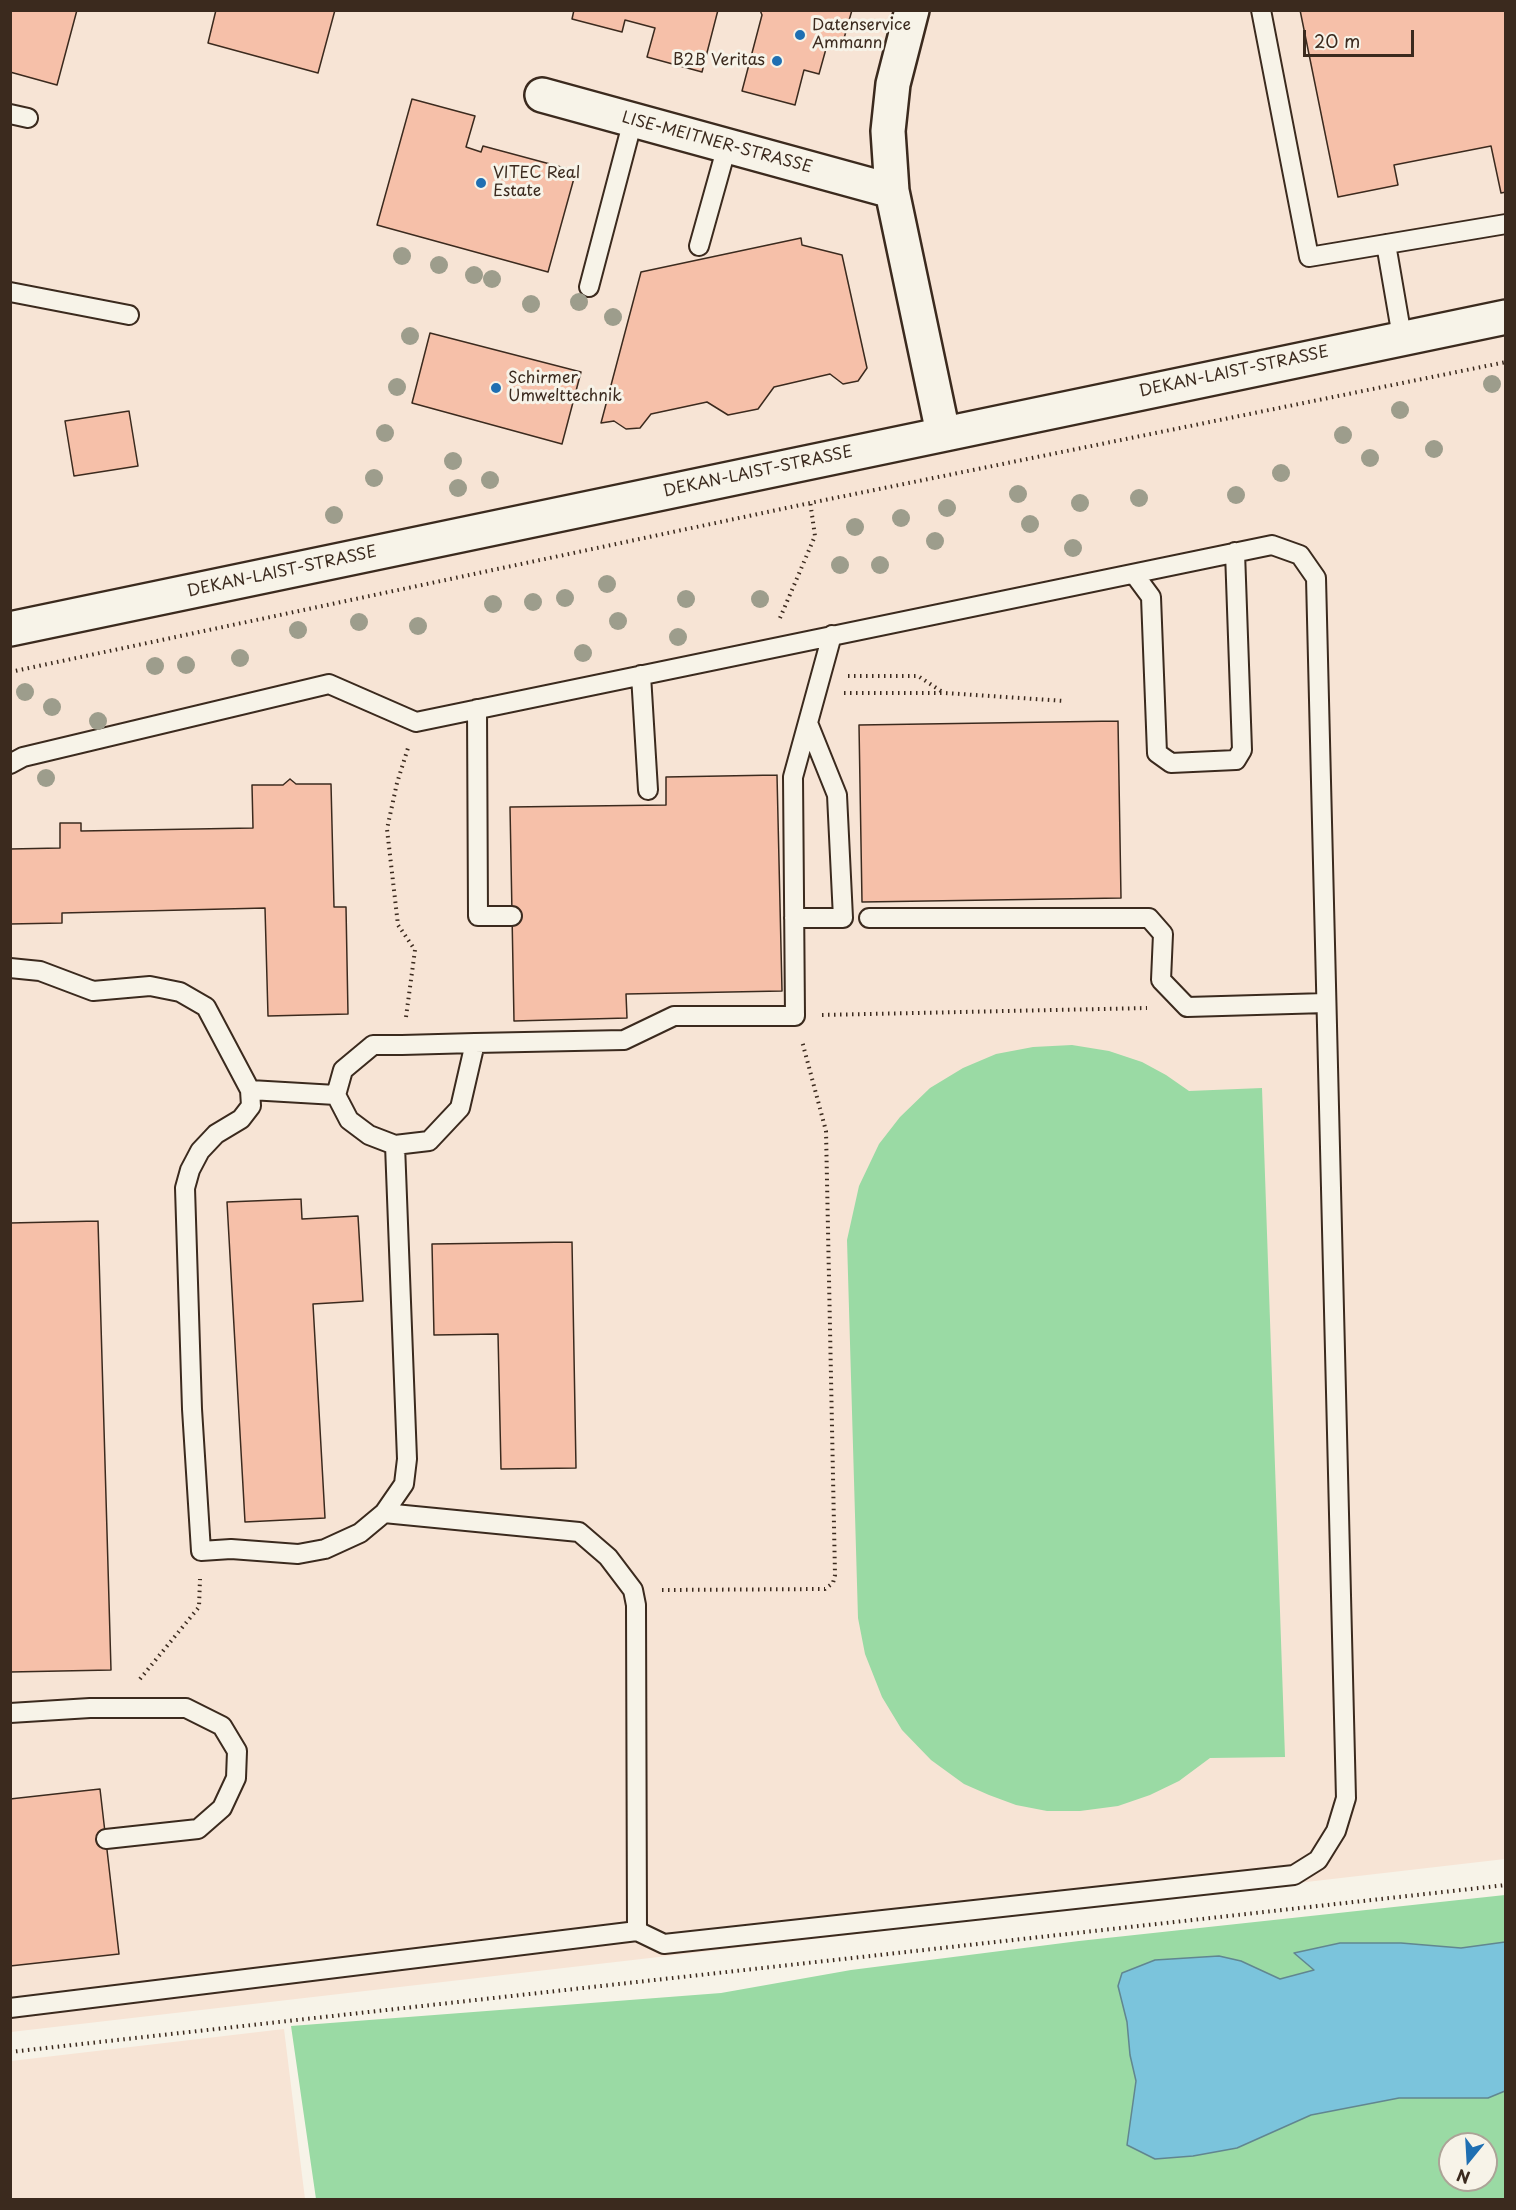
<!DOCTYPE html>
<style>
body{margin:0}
#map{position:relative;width:1516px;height:2210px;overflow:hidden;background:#f7f3e8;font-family:"Playpen Sans",sans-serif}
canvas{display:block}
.frame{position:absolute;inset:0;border:12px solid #3b2a1e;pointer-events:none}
.north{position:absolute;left:1438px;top:2132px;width:60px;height:60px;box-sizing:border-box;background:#f7f3e8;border:2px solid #aca397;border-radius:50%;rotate:198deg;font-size:16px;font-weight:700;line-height:24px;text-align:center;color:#3b2a1e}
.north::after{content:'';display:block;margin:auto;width:21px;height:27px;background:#1f6fb2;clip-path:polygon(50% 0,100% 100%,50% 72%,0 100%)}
.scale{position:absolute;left:1303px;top:30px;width:111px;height:27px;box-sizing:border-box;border:3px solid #3b2a1e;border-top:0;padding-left:8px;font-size:18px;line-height:21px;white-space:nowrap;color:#3b2a1e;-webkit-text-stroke:4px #f7f3e8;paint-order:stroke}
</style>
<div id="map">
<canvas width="1516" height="2210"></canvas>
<div class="frame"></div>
<div class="north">N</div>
<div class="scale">20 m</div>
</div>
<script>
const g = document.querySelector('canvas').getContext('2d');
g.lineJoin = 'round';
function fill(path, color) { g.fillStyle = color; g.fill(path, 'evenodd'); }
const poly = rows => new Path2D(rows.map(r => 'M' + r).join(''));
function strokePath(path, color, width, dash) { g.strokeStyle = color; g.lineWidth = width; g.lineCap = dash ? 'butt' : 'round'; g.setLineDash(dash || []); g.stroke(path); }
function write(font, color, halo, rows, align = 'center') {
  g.font = font + ' "Playpen Sans",sans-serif'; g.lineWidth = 6; g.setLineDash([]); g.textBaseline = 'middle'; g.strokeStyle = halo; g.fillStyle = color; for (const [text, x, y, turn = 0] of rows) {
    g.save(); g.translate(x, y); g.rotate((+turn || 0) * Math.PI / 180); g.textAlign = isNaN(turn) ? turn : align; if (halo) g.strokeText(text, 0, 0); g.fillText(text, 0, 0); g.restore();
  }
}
fill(poly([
 [10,11,1505,11,1505,1859,11,2032],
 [284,2029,305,2199,11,2199,11,2061]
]), '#f7e4d5');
fill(poly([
 [1072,1045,1109,1051,1142,1062,1166,1075,1189,1091,1262,1088,1285,1757,1210,1758,1179,1781,1150,1795,1118,1806,1080,1811,1047,1811,1016,1805,989,1795,964,1784,931,1760,902,1730,882,1697,865,1654,858,1618,847,1240,859,1186,879,1144,900,1117,930,1088,963,1068,996,1054,1033,1047],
 [1505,1895,1505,2199,316,2199,291,2026,721,1993,851,1970,1079,1941],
 [1450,2144,1486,2144,1486,2180,1450,2180]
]), '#9adaa4');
const water = poly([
 [1505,1942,1505,2091,1488,2098,1399,2098,1311,2115,1237,2148,1193,2156,1155,2159,1127,2145,1136,2081,1130,2055,1127,2022,1118,1986,1122,1973,1155,1960,1219,1956,1241,1961,1280,1979,1314,1970,1294,1953,1340,1943,1401,1943,1461,1948,1505,1942]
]);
fill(water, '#7bc4dc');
strokePath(water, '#618690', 1.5);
const building = poly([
 [10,10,77,10,57,85,10,72,10,10],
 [216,10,335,10,318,73,208,43,216,10],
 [574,10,718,10,702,72,647,57,655,28,625,20,622,32,572,19,574,10],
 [760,10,852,10,843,42,829,38,819,74,804,70,795,105,742,91,762,15,760,10],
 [1300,10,1506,10,1506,192,1501,193,1491,146,1394,165,1398,185,1338,197,1300,10],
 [412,99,475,116,466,147,481,152,483,146,576,171,548,272,377,225,412,99],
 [801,238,802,245,842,255,867,368,858,381,843,384,830,374,774,387,758,409,728,415,707,402,651,414,640,428,626,429,614,421,601,423,641,272,801,238],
 [430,333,581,372,562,444,412,403,430,333],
 [129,411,138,466,74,476,65,421,129,411],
 [1118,721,1121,898,862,902,859,725,1118,721],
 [777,775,782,991,626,994,627,1018,514,1021,510,807,666,805,666,777,777,775],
 [290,779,296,784,331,784,334,907,346,907,348,1014,268,1016,265,908,62,913,62,923,10,924,10,849,60,848,60,823,81,823,81,831,253,828,252,785,283,785,290,779],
 [301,1199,302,1219,358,1216,363,1301,313,1304,325,1518,245,1522,227,1202,301,1199],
 [98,1221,111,1670,10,1672,10,1223,98,1221],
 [572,1242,576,1468,501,1469,498,1334,434,1335,432,1244,572,1242],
 [100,1789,119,1954,10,1966,10,1799,100,1789]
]);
fill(building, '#f6c0a9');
strokePath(building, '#3b2a1e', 1.5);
const service = poly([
 [1261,10,1309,257,1506,224],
 [10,114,28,118],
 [1386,244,1402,337],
 [699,246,727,146],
 [589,287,633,120],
 [10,292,129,315],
 [1134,574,1151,597,1157,753,1171,763,1236,760,1242,750,1235,552],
 [641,675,648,790],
 [477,709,478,916,512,916],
 [10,764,23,757,329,684,416,722,1272,545,1300,555,1316,578,1346,1798,1336,1831,1318,1860,1294,1875,664,1944,637,1931,10,2008],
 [794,918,843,918,837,795,808,723],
 [869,918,1149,918,1163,934,1161,980,1187,1007,1326,1003],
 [10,968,40,971,93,991,150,986,180,992,206,1007,250,1090,251,1106,241,1119,216,1134,200,1151,190,1170,185,1188,192,1409,201,1551,231,1549,298,1554,325,1549,360,1533,384,1513,404,1484,407,1459,395,1145],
 [475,1043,460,1108,429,1141,395,1145,369,1135,349,1120,336,1095,343,1070,373,1045,402,1045,475,1043,624,1040,674,1016,795,1016,793,777,832,635],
 [250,1090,336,1095],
 [384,1513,579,1532,608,1557,633,1590,636,1605,637,1931],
 [10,1713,90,1708,186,1708,222,1726,237,1751,236,1778,222,1808,198,1829,106,1839]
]);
const minor = poly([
 [912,10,893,84,888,131,892,191,943,433],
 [542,95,892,191],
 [10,629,1506,317]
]);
strokePath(service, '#3b2a1e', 22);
strokePath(minor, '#3b2a1e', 38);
strokePath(poly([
 [780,618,815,536,810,501],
 [10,672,810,503,1506,362],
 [848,676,918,676,944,693],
 [844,693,945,693,1065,701],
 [822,1015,1147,1008],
 [406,1017,415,950,398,925,387,829,397,783,408,748],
 [662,1590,825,1589,833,1583,835,1575,826,1131,802,1041],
 [140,1679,199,1607,200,1579],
 [10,2052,1506,1885]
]), '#3b2a1e', 4, [1.5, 4.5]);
strokePath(service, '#f7f3e8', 18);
strokePath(minor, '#f7f3e8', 33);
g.fillStyle = '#9d9d8c';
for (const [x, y] of [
 [402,256],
 [439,265],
 [474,275],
 [492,279],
 [579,302],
 [531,304],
 [613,317],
 [410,336],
 [1492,384],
 [397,387],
 [1400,410],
 [385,433],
 [1343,435],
 [1434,449],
 [1370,458],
 [453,461],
 [1281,473],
 [374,478],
 [490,480],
 [458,488],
 [1018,494],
 [1236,495],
 [1139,498],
 [1080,503],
 [947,508],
 [334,515],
 [901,518],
 [1030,524],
 [855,527],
 [935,541],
 [1073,548],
 [840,565],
 [880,565],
 [607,584],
 [565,598],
 [686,599],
 [760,599],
 [533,602],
 [493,604],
 [618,621],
 [359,622],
 [418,626],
 [298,630],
 [678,637],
 [583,653],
 [240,658],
 [186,665],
 [155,666],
 [25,692],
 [52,707],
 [98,721],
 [46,778]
]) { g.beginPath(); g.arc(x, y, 9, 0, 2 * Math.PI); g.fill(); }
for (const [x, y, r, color] of [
 [800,35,6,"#1f6fb2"],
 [777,61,6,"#1f6fb2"],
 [481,183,6,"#1f6fb2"],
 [496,388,6,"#1f6fb2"]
]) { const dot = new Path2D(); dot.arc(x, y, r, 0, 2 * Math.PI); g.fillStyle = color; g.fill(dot); strokePath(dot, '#f7f3e8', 2); }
write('16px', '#3b2a1e', '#f7f3e8', [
 ["Datenservice",812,26],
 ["Ammann",812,44],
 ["B2B Veritas",765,61,"right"],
 ["VITEC Real",493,174],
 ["Estate",493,192],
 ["Schirmer",508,379],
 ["Umwelttechnik",508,397]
], 'left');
write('16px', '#3b2a1e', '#f7f3e8', [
 ["LISE-MEITNER-STRASSE",717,143,15],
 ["DEKAN-LAIST-STRASSE",1234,372,-12],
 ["DEKAN-LAIST-STRASSE",758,472,-12],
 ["DEKAN-LAIST-STRASSE",282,572,-12]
]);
</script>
